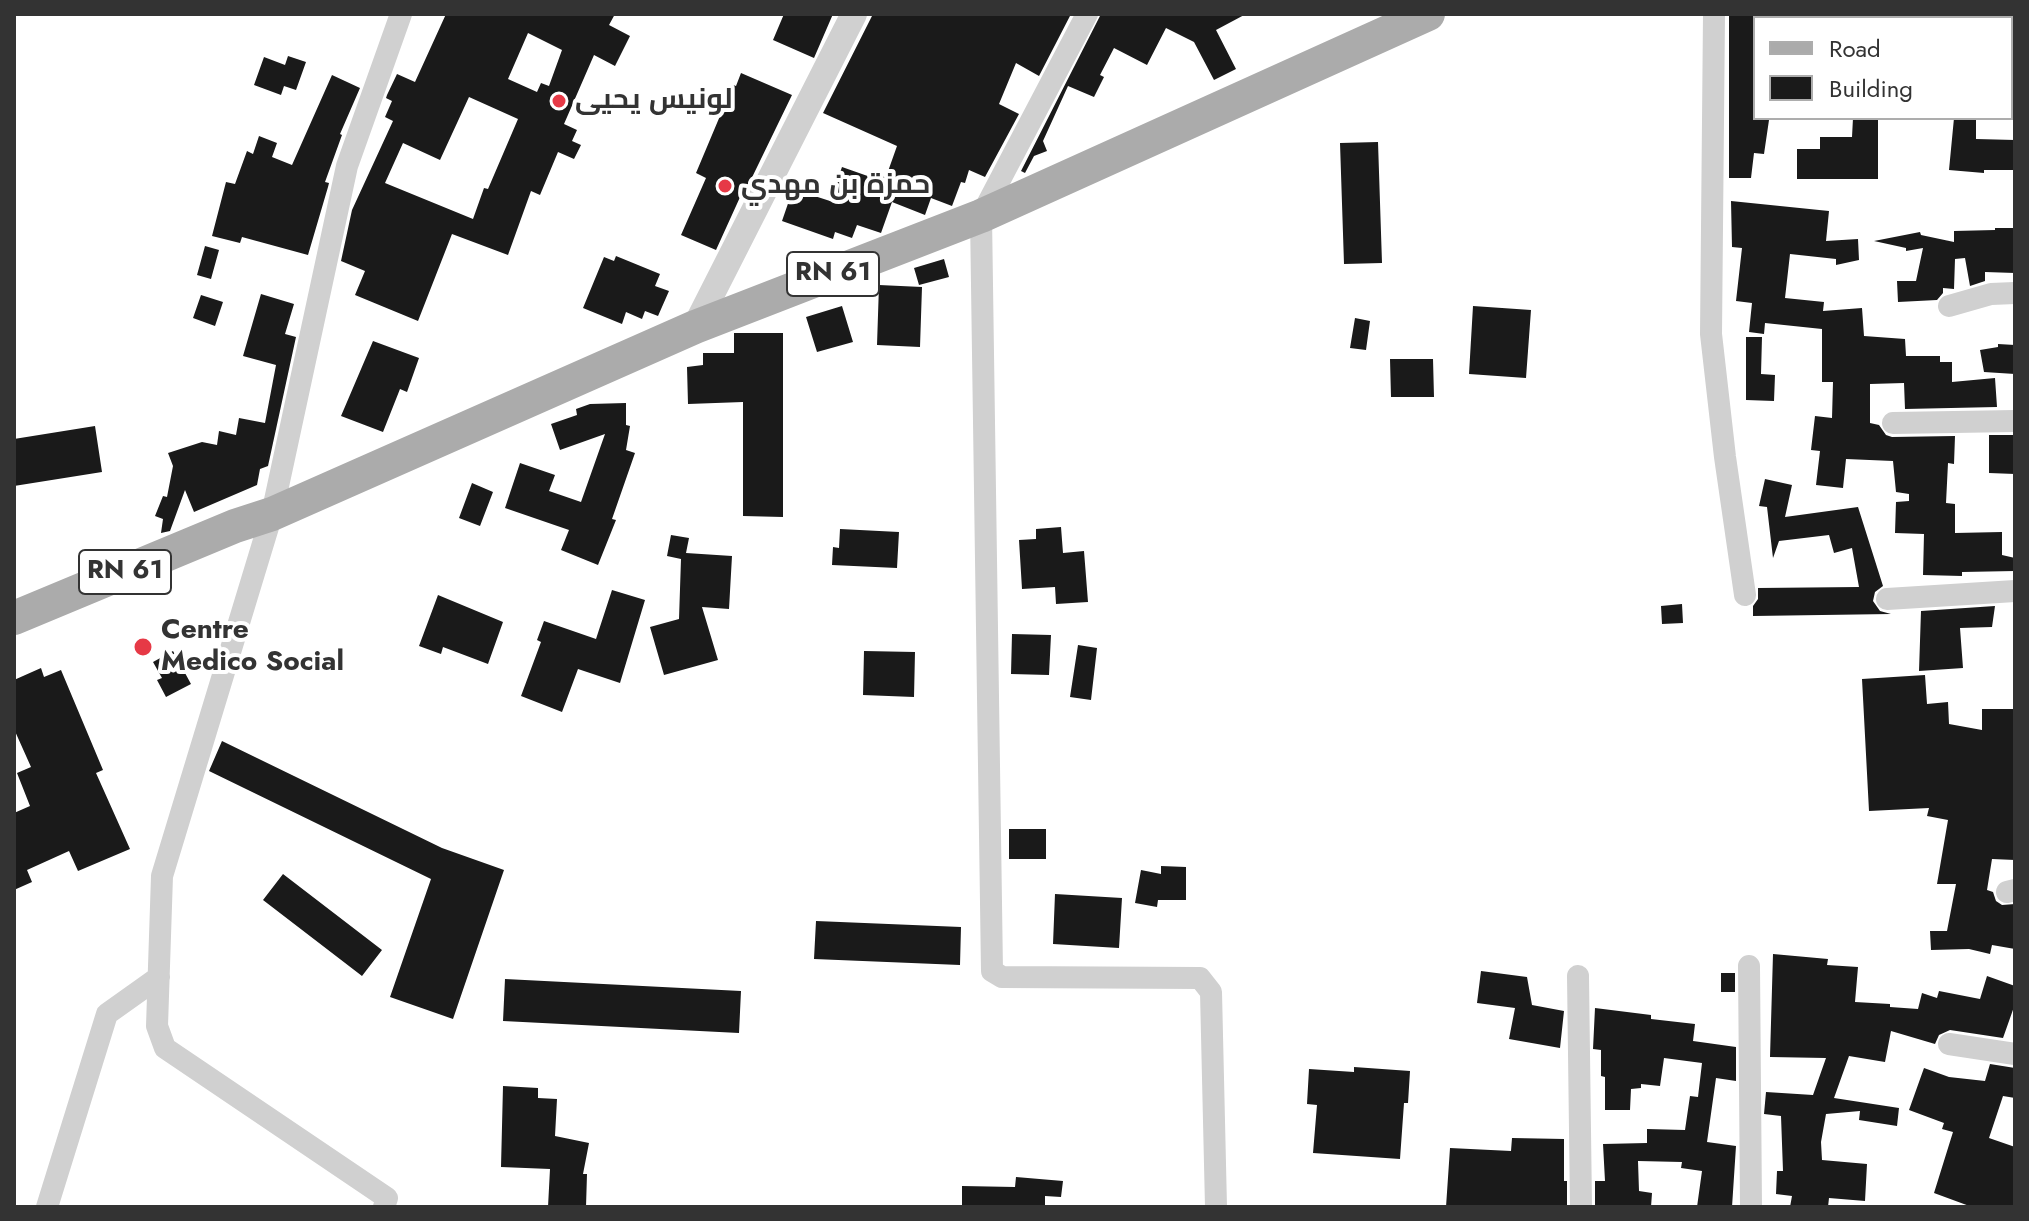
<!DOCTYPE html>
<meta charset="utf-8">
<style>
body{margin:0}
#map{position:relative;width:2029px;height:1221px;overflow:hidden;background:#fff;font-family:Jost,sans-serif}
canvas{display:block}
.frame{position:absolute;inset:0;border:16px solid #333;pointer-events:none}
.legend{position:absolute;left:1753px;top:16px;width:260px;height:104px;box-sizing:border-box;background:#fff;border:2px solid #adadad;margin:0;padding:10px 14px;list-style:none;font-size:24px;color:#333}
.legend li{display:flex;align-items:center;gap:16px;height:40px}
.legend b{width:40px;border:2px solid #adadad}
</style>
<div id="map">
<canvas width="2029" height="1221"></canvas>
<div class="frame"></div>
<ul class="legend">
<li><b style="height:10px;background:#ababab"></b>Road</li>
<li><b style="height:22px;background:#1a1a1a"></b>Building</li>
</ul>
</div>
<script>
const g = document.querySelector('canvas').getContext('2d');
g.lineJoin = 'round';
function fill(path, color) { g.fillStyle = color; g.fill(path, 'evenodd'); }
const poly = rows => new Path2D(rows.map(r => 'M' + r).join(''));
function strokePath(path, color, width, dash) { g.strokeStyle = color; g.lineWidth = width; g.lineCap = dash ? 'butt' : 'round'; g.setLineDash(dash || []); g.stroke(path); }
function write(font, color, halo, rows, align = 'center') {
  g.font = font + ' Jost,Cairo,sans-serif'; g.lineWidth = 8; g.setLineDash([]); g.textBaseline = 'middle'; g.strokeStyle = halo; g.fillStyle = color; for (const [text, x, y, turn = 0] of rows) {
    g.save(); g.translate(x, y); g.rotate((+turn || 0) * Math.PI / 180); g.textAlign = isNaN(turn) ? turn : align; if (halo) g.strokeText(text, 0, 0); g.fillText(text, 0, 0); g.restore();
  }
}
fill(poly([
 [446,14,615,14,609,25,630,36,615,66,594,55,564,124,577,130,572,141,581,145,574,159,558,152,540,195,531,191,508,255,452,234,418,321,355,295,365,271,341,261,352,210,393,121,385,117,392,101,386,98,387,95,397,74,415,82],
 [528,33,562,50,549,86,541,83,537,92,508,79],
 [469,97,518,119,488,189,484,188,473,219,385,183,403,143,440,160],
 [784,14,833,14,814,58,773,40],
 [873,14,1071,14,1039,76,1016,63,999,104,1019,114,985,177,969,170,965,183,961,182,952,206,931,198,925,215,892,202,881,233,857,225,852,238,835,232,833,239,782,221,793,189,830,201,842,167,879,180,881,175,886,177,897,146,823,113],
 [1101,14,1246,14,1216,30,1236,69,1214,80,1194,42,1166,28,1147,65,1114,48,1100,75,1104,77,1094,97,1068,86,1043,141,1047,151,1034,156,1025,173,1021,171],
 [1729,14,1755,14,1755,118,1769,120,1764,154,1754,153,1751,178,1729,178],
 [288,56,306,62,296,90,284,86,281,95,254,85,264,57,285,65],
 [741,73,792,95,743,196,741,195,716,250,681,235,706,178,696,173,733,85,736,86],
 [332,75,360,88,340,134,342,135,325,182,329,183,328,187,308,255,242,237,240,243,212,236,226,182,235,184,247,151,253,154,259,136,277,143,272,157,292,165],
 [1853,118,1878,118,1878,179,1797,179,1797,149,1820,149,1820,137,1852,137],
 [1954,118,1976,118,1976,139,2015,140,2015,170,1984,170,1984,173,1949,170],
 [1378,142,1382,263,1344,264,1340,143],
 [1731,201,1829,211,1826,241,1858,239,1859,260,1836,265,1836,259,1790,254,1785,298,1824,302,1823,311,1862,308,1864,336,1905,339,1906,356,1940,356,1940,362,1952,362,1952,382,1995,378,1997,407,1905,409,1904,383,1870,384,1870,423,1879,425,1886,435,1892,437,1955,436,1954,464,1948,463,1946,503,1955,504,1955,533,2002,532,2002,555,2015,558,2015,571,1962,572,1962,576,1923,575,1924,534,1895,533,1896,502,1909,501,1909,494,1896,492,1893,461,1846,459,1843,488,1816,485,1820,451,1811,450,1815,416,1832,418,1833,382,1822,382,1822,329,1765,323,1764,334,1749,332,1752,303,1736,301,1742,248,1732,247],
 [1995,228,2015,228,2015,273,1985,272,1985,281,1970,286,1965,258,1955,259,1954,289,1943,288,1943,293,1937,300,1898,302,1897,281,1916,281,1923,248,1906,251,1906,248,1874,241,1920,232,1921,235,1954,242,1954,231,1995,230],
 [205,246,219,250,211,279,197,275],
 [616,256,660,274,655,286,669,291,658,316,645,311,642,319,626,312,622,324,583,308,604,257,614,261],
 [944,259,949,277,919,285,914,268],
 [879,285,922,287,920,347,877,345],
 [261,294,294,304,285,334,296,337,268,466,260,469,257,485,194,512,185,490,170,531,161,533,163,519,155,516,163,496,167,497,173,466,168,453,202,442,217,445,219,431,236,435,239,418,265,423,276,365,243,356],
 [201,295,223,302,215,326,193,318],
 [842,306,853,342,817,352,806,317],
 [1473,306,1531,310,1526,378,1469,374],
 [1355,318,1370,321,1366,350,1350,348],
 [734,333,783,333,783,517,743,516,743,402,688,404,687,367,703,365,703,353,734,353],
 [1746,337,1762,337,1761,374,1775,375,1774,401,1746,400],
 [373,341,419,358,407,392,400,389,383,432,341,416],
 [1998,344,2015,345,2015,374,1984,372,1980,350,1998,347],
 [1390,359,1433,359,1434,397,1391,397],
 [626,403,626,425,630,426,626,450,635,453,612,519,616,520,598,565,561,550,569,530,505,508,520,463,555,475,549,491,581,502,605,434,560,450,551,424,577,415,576,409,590,404],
 [95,426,102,472,14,486,14,439],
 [1989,435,2015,435,2015,474,1989,473],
 [1765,479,1792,485,1785,517,1858,507,1883,586,1875,592,1873,601,1880,611,1891,614,1753,616,1753,606,1758,599,1758,588,1859,587,1852,548,1834,553,1829,535,1779,541,1773,558,1767,507,1759,506],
 [472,483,493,492,480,526,459,518],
 [1061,527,1063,553,1084,551,1088,602,1056,604,1055,587,1022,589,1019,540,1036,539,1036,529],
 [840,529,899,532,897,568,832,565,833,547,839,548],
 [671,535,689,538,686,553,732,556,729,609,702,607,718,660,664,675,650,627,679,619,681,559,667,556],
 [612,590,645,600,620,683,578,669,562,712,521,696,541,642,537,640,544,621,596,639],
 [438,595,503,622,488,664,443,647,441,654,419,646],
 [1682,604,1683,623,1662,624,1661,606],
 [1995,606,1992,627,1960,628,1963,668,1919,671,1921,611],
 [1012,634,1051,635,1049,675,1011,674],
 [1078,645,1097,648,1091,700,1070,697],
 [173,651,191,684,166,697,157,680,162,678,153,662],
 [864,651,915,652,914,697,863,695],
 [41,668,44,677,61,670,103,770,96,773,130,849,78,871,69,851,27,870,32,882,14,890,14,813,30,806,17,773,31,767,14,729,14,680],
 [1925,675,1927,704,1948,702,1949,724,1982,730,1982,709,2015,709,2015,860,1992,859,1987,890,1993,892,1996,901,2002,905,2015,904,2015,949,1992,945,1990,954,1969,949,1931,950,1930,931,1947,931,1956,884,1937,884,1948,820,1927,816,1929,808,1869,811,1862,679],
 [222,741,442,848,504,870,453,1019,390,997,431,879,209,771],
 [1009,829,1046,829,1046,859,1009,859],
 [1161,866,1186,867,1186,900,1158,900,1157,907,1135,903,1141,870,1161,874],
 [283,874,382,950,362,976,263,900],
 [1055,894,1122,898,1119,948,1053,944],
 [816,921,961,927,960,965,814,959],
 [1773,954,1828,959,1827,965,1858,967,1855,1002,1890,1004,1890,1007,1918,1009,1922,993,1937,998,1939,991,1980,999,1987,976,2015,986,2015,1004,2003,1038,1950,1030,1939,1035,1935,1044,1891,1031,1885,1062,1849,1056,1834,1098,1899,1108,1897,1126,1859,1120,1860,1111,1826,1114,1821,1142,1822,1160,1867,1164,1865,1201,1829,1198,1828,1207,1790,1207,1792,1196,1776,1194,1777,1171,1783,1171,1781,1116,1764,1114,1766,1092,1813,1095,1826,1058,1770,1057],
 [1481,971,1527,977,1532,1005,1564,1011,1560,1048,1509,1039,1515,1008,1477,1003],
 [1721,973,1735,973,1735,992,1721,992],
 [505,979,741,991,739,1033,503,1021],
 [1595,1008,1651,1015,1651,1019,1695,1024,1693,1041,1736,1047,1736,1081,1716,1078,1707,1142,1736,1146,1732,1207,1697,1207,1702,1171,1681,1168,1682,1162,1638,1161,1639,1191,1652,1193,1651,1207,1595,1206,1595,1181,1605,1181,1603,1144,1647,1143,1647,1129,1685,1130,1690,1096,1698,1097,1702,1063,1664,1058,1660,1086,1641,1084,1641,1088,1631,1089,1630,1110,1605,1110,1605,1077,1601,1076,1601,1050,1593,1049],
 [1990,1064,2015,1068,2015,1098,2003,1096,1989,1138,2015,1147,2015,1207,1972,1207,1934,1193,1953,1132,1942,1129,1944,1123,1909,1110,1924,1068,1949,1077,1985,1081],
 [1354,1067,1410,1071,1408,1103,1404,1103,1400,1159,1313,1153,1317,1105,1307,1104,1309,1069,1354,1072],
 [503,1086,538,1088,538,1098,557,1099,555,1136,589,1143,583,1174,587,1174,586,1207,548,1207,550,1169,501,1167],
 [1512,1138,1564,1139,1564,1181,1567,1181,1567,1205,1446,1207,1450,1148,1511,1151],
 [1016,1177,1063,1181,1061,1197,1045,1196,1045,1207,962,1207,962,1186,1015,1187]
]), '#1a1a1a');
strokePath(poly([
 [1087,14,981,216,992,971,1002,977,1200,978,1211,992,1216,1207],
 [1714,14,1711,334,1725,457,1745,595],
 [2011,58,2015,58],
 [1949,306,1991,294,2015,293],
 [1893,423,2015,421],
 [1887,599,2015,591],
 [2007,892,2015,890],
 [1749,966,1751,1207],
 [1578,976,1581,1207],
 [1949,1044,2015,1054],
 [47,1207,107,1014,159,977],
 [384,1207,387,1198,165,1048,157,1026,162,876,272,514,347,166,401,14]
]), '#d0d0d0', 22);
strokePath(poly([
 [695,327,854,14]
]), '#d0d0d0', 26);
strokePath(poly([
 [14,618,235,526,272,514,695,327,981,216,1428,14]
]), '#ababab', 34);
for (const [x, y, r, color] of [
 [559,101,8,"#e63946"],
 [725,186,8,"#e63946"],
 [143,647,10,"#e63946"]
]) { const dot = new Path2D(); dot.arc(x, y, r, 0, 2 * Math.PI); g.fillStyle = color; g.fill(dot); strokePath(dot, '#fff', 3); }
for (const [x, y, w] of [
 [833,274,92],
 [125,572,92]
]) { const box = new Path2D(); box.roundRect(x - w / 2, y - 22, w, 44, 6); g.fillStyle = '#fff'; g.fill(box); strokePath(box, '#333', 2); }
write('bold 26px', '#333', null, [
 ["RN 61",833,274],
 ["RN 61",125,572]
]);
write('bold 28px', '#333', '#fff', [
 ["لونيس يحيى",575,101],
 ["حمزة بن مهدي",741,186],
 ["Centre",161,631],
 ["Medico Social",161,663]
], 'left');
</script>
